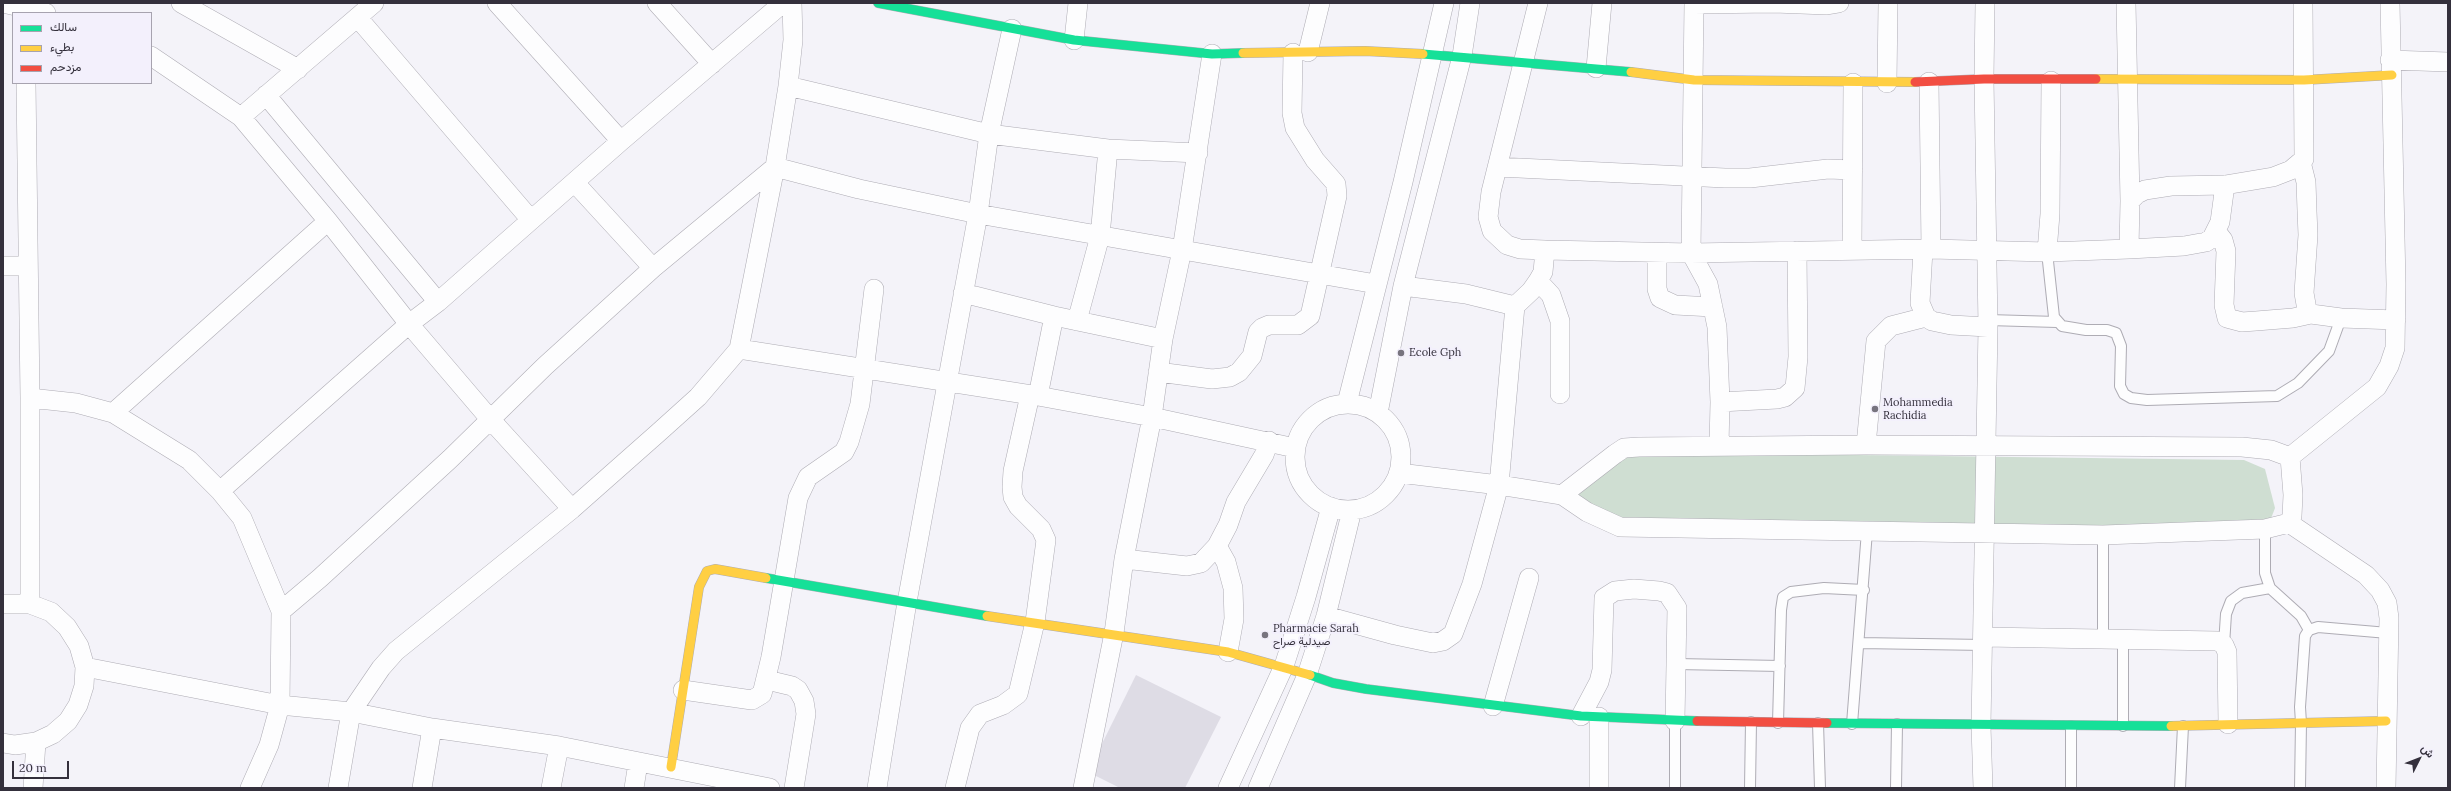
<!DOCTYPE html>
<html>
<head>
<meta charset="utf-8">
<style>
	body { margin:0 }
	#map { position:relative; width:2451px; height:791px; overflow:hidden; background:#f4f3f9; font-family:Lora,Vazirmatn,serif }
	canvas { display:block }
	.frame { position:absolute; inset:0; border:4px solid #34303c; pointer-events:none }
	.legend { position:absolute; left:12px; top:12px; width:140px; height:72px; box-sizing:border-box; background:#f3f0fc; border:1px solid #a7a3af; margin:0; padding:5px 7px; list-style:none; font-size:12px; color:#34303c }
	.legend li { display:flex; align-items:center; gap:8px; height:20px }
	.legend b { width:20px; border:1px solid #a7a3af }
	.north { position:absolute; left:2399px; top:739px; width:40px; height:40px; -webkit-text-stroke:3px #f3f0fc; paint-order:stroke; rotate:48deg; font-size:11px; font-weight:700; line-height:16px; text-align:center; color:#34303c }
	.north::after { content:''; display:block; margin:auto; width:14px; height:18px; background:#34303c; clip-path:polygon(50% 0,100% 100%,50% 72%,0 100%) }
	.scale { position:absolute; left:12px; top:761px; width:57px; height:18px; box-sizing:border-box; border:2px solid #34303c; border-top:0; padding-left:5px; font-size:12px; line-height:14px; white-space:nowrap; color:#34303c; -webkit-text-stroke:3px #f3f0fc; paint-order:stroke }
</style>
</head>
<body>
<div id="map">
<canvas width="2451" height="791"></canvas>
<div class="frame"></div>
<ul class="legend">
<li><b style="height:5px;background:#16e098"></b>سالك</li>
<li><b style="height:5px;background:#ffcf43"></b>بطيء</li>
<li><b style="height:5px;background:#f24e42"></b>مزدحم</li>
</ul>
<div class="north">ش</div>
<div class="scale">20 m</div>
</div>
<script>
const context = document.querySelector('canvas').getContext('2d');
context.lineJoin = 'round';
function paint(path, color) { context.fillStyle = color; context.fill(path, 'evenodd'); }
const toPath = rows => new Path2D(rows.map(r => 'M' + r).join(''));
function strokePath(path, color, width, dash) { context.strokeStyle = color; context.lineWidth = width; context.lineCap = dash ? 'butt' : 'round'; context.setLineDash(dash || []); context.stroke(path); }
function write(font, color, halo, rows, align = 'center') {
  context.font = font + ' Lora,Vazirmatn,serif'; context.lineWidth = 4; context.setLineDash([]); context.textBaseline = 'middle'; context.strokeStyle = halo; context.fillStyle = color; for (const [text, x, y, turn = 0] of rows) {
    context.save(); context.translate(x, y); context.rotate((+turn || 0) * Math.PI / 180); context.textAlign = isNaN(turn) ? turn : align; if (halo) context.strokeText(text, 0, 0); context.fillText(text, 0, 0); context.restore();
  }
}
const green = toPath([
	[1627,452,2244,460,2265,469,2275,508,2267,529,1610,531,1566,501]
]);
const building = toPath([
	[1136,675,1221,717,1185,788,1120,788,1088,772]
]);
const lane = toPath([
	[2047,252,2054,317,2062,326,2086,330,2107,330,2116,333,2121,346,2120,386,2124,394,2131,398,2147,400,2277,396,2298,383,2329,351,2341,318],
	[1988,320,2057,322],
	[2265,529,2265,573,2270,588,2301,616,2309,630],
	[2103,638,2103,535],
	[1860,643,1984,645],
	[2224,645,2226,614,2231,601,2242,593,2270,588],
	[1677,664,1780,666],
	[1675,721,1675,788],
	[1778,723,1781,610,1783,597,1791,592,1824,588,1864,590],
	[1818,723,1820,788],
	[1852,724,1867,531],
	[2071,726,2071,788],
	[2123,726,2123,638],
	[1750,788,1751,722],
	[1896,788,1897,724],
	[2180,788,2183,726],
	[2300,788,2301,723,2300,707,2305,636,2309,630,2318,627,2388,633]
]);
const street = toPath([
	[3,3,46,13],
	[181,3,298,69],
	[497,3,621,141],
	[657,3,712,64],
	[1538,3,1491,192,1488,217,1492,231,1507,245,1520,249,1545,250],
	[1694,3,1691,253,1708,284,1717,327,1720,402,1719,446],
	[1774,3,1827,5,1839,3],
	[2126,3,2130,201],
	[1694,4,1774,3],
	[358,18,531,220],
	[1074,40,1078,3],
	[1308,52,1320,3],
	[151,56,241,117,328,221,409,324,490,419,572,509],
	[2390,60,2448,62],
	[1596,68,1602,3],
	[1929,82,1931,249],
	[26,83,30,398,30,604],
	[1887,83,1888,3],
	[788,86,989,134,1108,149,1198,153],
	[266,95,438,302],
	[241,117,374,3],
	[2301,162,2306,182,2307,211,2308,235,2304,293,2307,310,2311,314,2341,318,2396,320],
	[1498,167,1725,178,1750,178,1828,169,1853,170],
	[575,183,653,268],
	[2216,231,2223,240,2226,251,2224,305,2227,318,2242,322,2256,321,2293,318,2311,314],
	[2129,249,2184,246,2206,242,2212,238,2220,222,2225,185],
	[1852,250,1853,83],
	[1923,250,1920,303,1926,317,1932,321,1951,325,1988,327],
	[2047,252,2050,214,2051,81],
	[1657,253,1657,289,1660,298,1675,305,1713,307],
	[3,266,28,266],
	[1538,281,1551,295,1560,321,1560,394],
	[963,293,1054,316,1163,339],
	[1515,306,1531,291,1538,281,1543,272,1545,250,1691,253,1931,249,2047,252,2129,249,2130,201,2137,194,2145,190,2171,186,2225,185,2273,177,2291,170,2304,159,2303,3],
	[1077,321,1100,236,1108,149],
	[739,349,1038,396,1152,417,1295,448],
	[1158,372,1212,379,1230,377,1239,372,1252,356,1258,332,1262,328,1269,325,1298,325,1310,316,1337,196,1336,184,1315,160,1295,128,1292,113,1293,53],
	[1038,396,1054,316],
	[30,398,76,403,113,413,189,460,220,491,242,518,281,611,280,705,269,745,250,788],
	[1720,402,1777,399,1785,397,1795,388,1798,357,1797,251],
	[1347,403,1403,182,1444,3],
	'1295 457a53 53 0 1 1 106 0a53 53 0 1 1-106 0Z',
	[113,413,328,221],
	[1378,413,1403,286,1462,56,1470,3],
	[1866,445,1876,341,1891,326,1926,317],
	[2290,457,2377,387,2389,366,2395,348,2396,284,2390,3],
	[1399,473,1499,485,1562,495,1587,512,1620,527,2103,535,2265,529,2289,523,2366,575,2380,590,2387,603,2389,618,2386,788],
	[220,491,409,324,438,302,621,141,783,3],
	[1562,495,1615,454,1624,448,1639,447,1866,445,2242,447,2271,450,2290,457],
	[2289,523,2292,516,2293,495,2290,457],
	[1217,546,1226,562,1233,588,1234,619,1228,652],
	[1124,559,1187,566,1201,563,1217,546,1228,525,1236,502,1264,455,1269,441],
	[3,604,30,604,51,612,67,627,79,646,85,667,84,686,78,705,68,721,53,734,36,742,15,745,3,743],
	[281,611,320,578,450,459,545,366,653,268,775,167,859,189,978,214,1376,284],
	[1326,616,1395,635,1433,643,1443,641,1453,634,1472,584,1499,485,1515,306,1466,294,1403,286],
	[1984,637,2218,641,2224,645,2227,652,2228,724],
	[85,667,280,705,351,712,432,728,559,746,770,788],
	[767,680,792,686,798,690,804,701,806,714,794,788],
	[683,690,752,700,762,694,771,657,798,498,808,477,844,452,849,442,860,404,874,289],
	[1493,706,1529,578],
	[1581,716,1599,682,1602,670,1604,598,1615,591,1634,589,1659,591,1667,593,1677,608,1675,721],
	[33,788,36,742],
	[338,788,351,712,381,668,396,651,572,509,658,433,698,397,739,349,775,167,788,86,793,40,792,3],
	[422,788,432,728],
	[551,788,559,746],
	[634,788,638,763],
	[877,788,907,602,978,214,989,134,1012,29],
	[955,788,970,728,980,714,1003,705,1018,694,1035,622,1046,540,1041,529,1018,506,1013,497,1012,487,1013,471,1030,395],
	[1083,788,1114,633,1124,559,1152,417,1163,339,1182,250,1212,54],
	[1228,788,1284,666,1306,597,1331,507],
	[1258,788,1307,675,1326,616,1352,510],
	[1599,788,1599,717],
	[1983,788,1981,726,1988,327,1984,79,1985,3]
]);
const fast = toPath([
	[878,3,1074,40,1212,54,1243,53],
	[1423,54,1631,72],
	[766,578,987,616],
	[1310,675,1333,683,1366,689,1581,716,1697,721],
	[1827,723,2171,726]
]);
const slow = toPath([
	[1243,53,1365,51,1423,54],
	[1631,72,1694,80,1915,82],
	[2096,79,2304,80,2392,75],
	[987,616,1228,652,1310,675],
	[2171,726,2386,721],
	[671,767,699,587,707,571,715,569,766,578]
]);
const jam = toPath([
	[1915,82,1984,79,2096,79],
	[1697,721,1827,723]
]);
const markers = [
	[1401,353,4,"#77747e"],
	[1875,409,4,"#77747e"],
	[1265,635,4,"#77747e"]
];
const poiNames = [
	["Ecole Gph",1409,353],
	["Mohammedia",1883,403],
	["Rachidia",1883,416],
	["Pharmacie Sarah",1273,629],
	["صيدلية صراح",1273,642]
];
paint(green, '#cfded2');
paint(building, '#dedce5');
strokePath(lane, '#aeacb4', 12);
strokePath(street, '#aeacb4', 20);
strokePath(fast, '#aeacb4', 10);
strokePath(slow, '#aeacb4', 10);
strokePath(jam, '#aeacb4', 10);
strokePath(lane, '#fdfdfe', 10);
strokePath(street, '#fdfdfe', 19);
strokePath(fast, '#16e098', 9);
strokePath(slow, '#ffcf43', 9);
strokePath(jam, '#f24e42', 9);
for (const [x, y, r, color] of markers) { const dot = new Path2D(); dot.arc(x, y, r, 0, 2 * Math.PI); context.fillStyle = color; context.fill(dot); strokePath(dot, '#f3f0fc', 1.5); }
write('11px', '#34303c', '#f3f0fc', poiNames, 'left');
</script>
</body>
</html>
